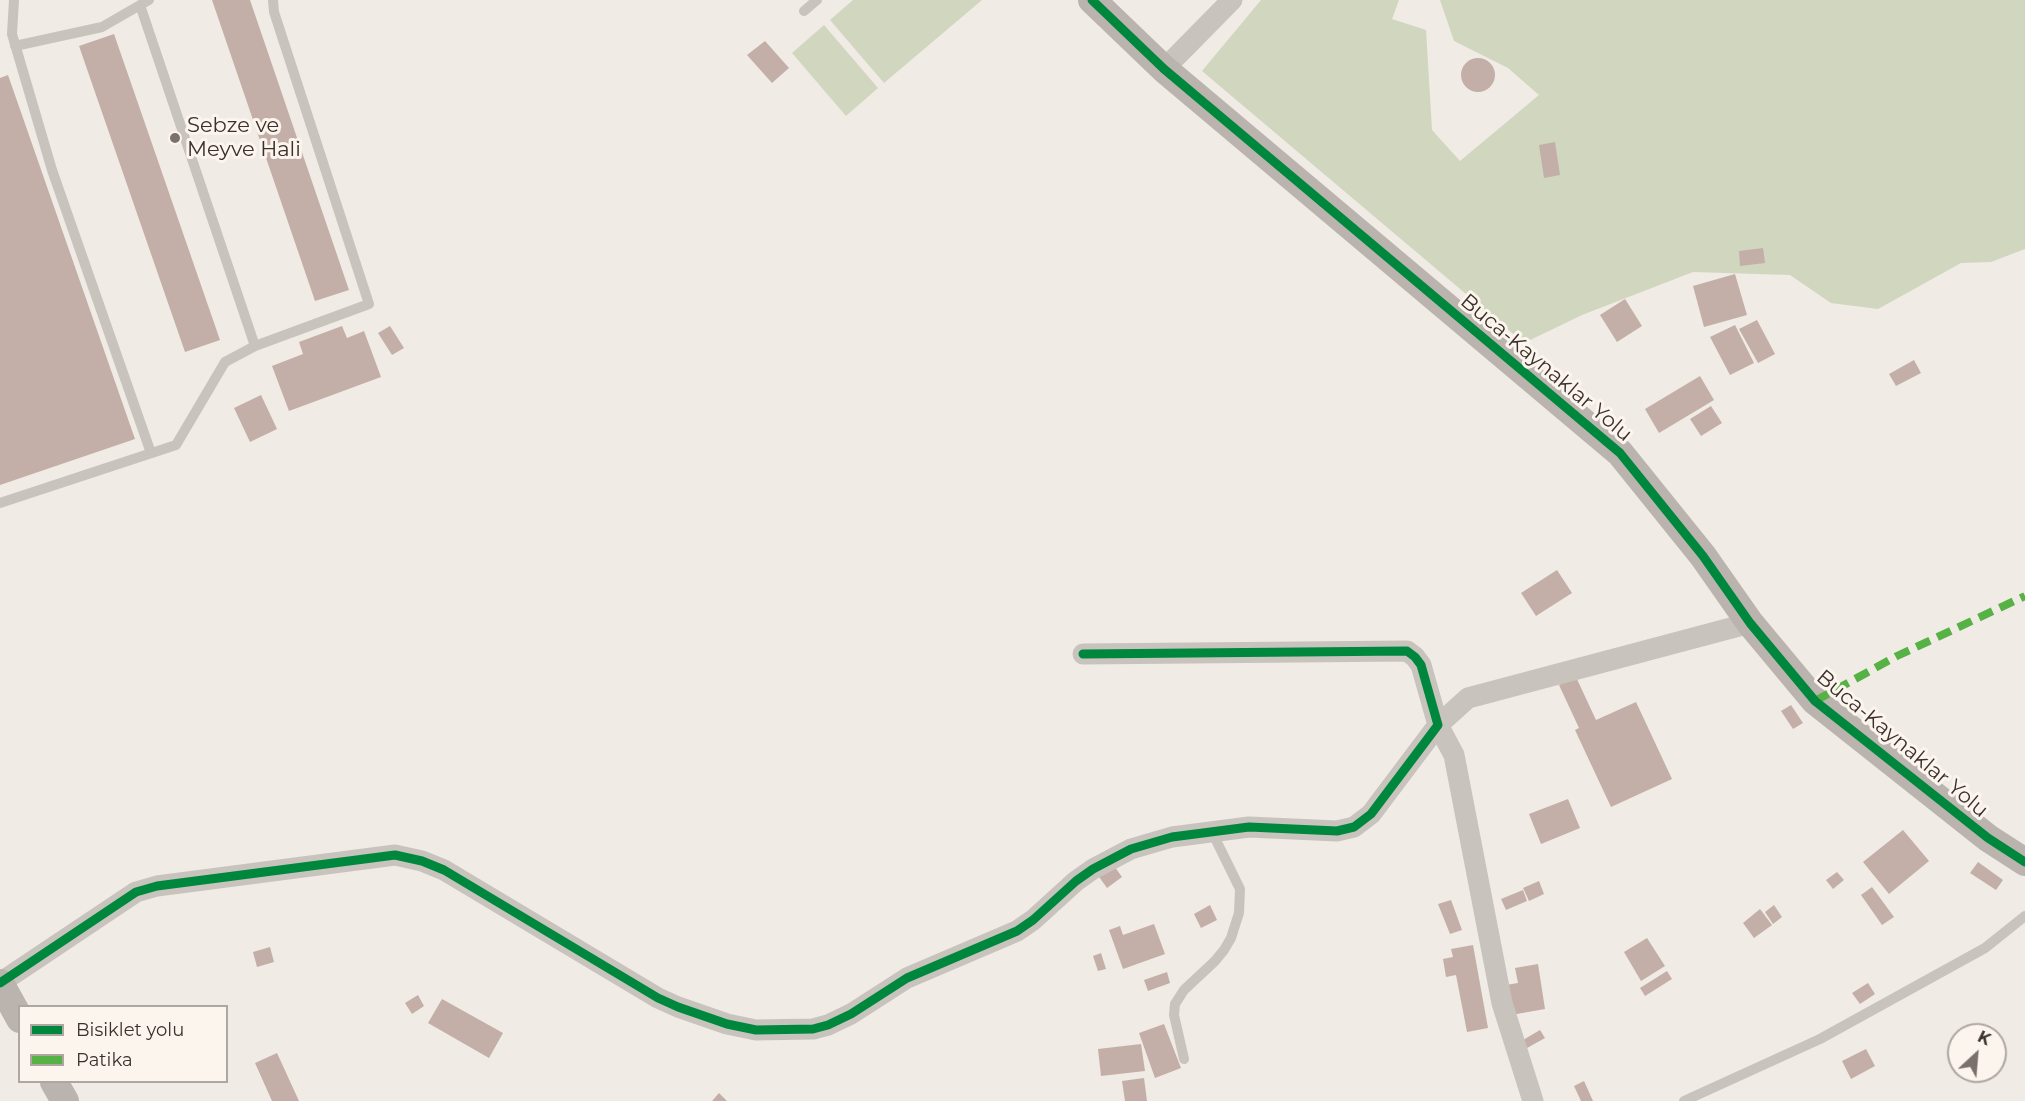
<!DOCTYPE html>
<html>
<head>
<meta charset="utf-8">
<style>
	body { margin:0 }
	#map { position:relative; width:2025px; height:1101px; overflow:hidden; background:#f0ebe5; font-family:Montserrat,sans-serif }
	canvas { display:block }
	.legend { position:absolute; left:18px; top:1005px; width:210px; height:78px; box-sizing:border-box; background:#fbf5ee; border:2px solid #aea6a0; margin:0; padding:8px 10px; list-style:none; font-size:18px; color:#3b302b }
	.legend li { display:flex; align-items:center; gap:12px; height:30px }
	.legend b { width:30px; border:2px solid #aea6a0 }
	.north { position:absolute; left:1947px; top:1023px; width:60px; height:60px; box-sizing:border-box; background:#fbf5ee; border:2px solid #aea6a0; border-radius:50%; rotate:26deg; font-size:16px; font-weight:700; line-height:24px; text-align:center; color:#3b302b }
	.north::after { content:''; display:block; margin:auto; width:21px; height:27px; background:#7a716c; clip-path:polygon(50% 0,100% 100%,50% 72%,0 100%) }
</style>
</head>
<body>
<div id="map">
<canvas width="2025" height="1101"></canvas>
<ul class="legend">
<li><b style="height:8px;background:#00873e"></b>Bisiklet yolu</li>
<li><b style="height:8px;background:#57b246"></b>Patika</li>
</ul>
<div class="north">K</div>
</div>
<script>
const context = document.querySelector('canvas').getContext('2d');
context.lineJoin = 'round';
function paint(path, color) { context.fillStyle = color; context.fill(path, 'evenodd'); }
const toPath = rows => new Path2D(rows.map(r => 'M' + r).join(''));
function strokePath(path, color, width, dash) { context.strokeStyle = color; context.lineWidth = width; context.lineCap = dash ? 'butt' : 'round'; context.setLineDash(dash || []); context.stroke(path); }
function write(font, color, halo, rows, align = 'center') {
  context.font = font + ' Montserrat,sans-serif'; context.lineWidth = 6; context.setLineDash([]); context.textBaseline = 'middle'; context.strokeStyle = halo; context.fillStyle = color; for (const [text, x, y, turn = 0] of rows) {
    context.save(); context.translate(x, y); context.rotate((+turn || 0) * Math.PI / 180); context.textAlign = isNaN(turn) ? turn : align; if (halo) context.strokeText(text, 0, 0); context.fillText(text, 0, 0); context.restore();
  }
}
const green = toPath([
	[853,0,982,0,884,83,830,20],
	[1261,0,1399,0,1392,19,1426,30,1432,130,1460,161,1539,95,1508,68,1454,41,1440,0,2025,0,2025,249,1991,262,1961,263,1878,309,1831,303,1790,275,1693,272,1582,315,1524,343,1202,71],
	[824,25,878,88,846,116,792,53]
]);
const building = toPath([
	[212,0,250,0,349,290,315,301],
	[114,34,220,340,185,352,79,46],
	[765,41,789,68,772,83,747,55],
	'1461 75a17 17 0 1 1 34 0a17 17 0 1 1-34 0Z',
	[8,75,135,439,0,485,0,78],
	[1555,142,1560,175,1544,178,1539,145],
	[1763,248,1765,263,1740,266,1739,251],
	[1735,274,1747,315,1704,327,1693,286],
	[1625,299,1642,326,1617,342,1600,315],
	[1757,320,1775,354,1758,363,1739,329],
	[1735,325,1754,363,1730,375,1710,337],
	[342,326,347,338,364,331,381,377,289,411,272,366,303,354,299,342],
	[390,326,404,348,392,355,378,333],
	[1914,360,1921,373,1896,386,1889,374],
	[1700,376,1714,400,1659,433,1645,409],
	[261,395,277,429,250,442,234,408],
	[1711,406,1722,423,1701,436,1690,419],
	[1557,570,1572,593,1536,616,1521,593],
	[1576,677,1596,720,1636,702,1672,779,1611,807,1575,730,1579,728,1559,685],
	[1791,705,1803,723,1793,729,1781,711],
	[1568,799,1580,828,1541,844,1529,814],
	[1903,830,1929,861,1889,894,1863,862],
	[1978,862,2003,880,1996,890,1970,873],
	[1112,863,1122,877,1107,888,1097,874],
	[1837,872,1844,880,1833,889,1826,880],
	[1539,881,1544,894,1529,901,1523,888],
	[1872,887,1894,917,1882,925,1861,895],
	[1523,890,1527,901,1506,910,1501,899],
	[1451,900,1462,930,1450,934,1438,904],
	[1210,905,1217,920,1201,928,1194,914],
	[1774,905,1782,917,1773,924,1765,912],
	[1760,909,1772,925,1754,938,1743,923],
	[1154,924,1165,954,1123,969,1109,930,1120,926,1123,935],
	[1647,938,1665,966,1641,981,1624,952],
	[1473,945,1488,1028,1467,1032,1456,975,1446,977,1443,959,1453,957,1451,949],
	[270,947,274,962,257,967,253,952],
	[1101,953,1106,969,1098,971,1093,956],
	[1538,964,1545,1009,1511,1015,1506,985,1518,983,1515,968],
	[1667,971,1672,979,1645,996,1640,988],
	[1167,972,1170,983,1148,991,1144,980],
	[1868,983,1875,994,1860,1004,1852,993],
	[418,995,424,1006,412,1014,405,1003],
	[442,999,503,1033,489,1058,428,1023],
	[1164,1024,1181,1068,1155,1078,1139,1033],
	[1540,1030,1545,1038,1527,1048,1523,1040],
	[1141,1044,1145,1071,1101,1076,1098,1049],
	[1866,1049,1875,1066,1851,1079,1842,1061],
	[277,1053,299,1101,272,1101,255,1063],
	[1144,1078,1147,1101,1125,1101,1122,1081],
	[1584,1081,1593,1101,1581,1101,1574,1086],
	[719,1093,727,1101,712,1101]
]);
const lane = toPath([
	[14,0,12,34,52,170,151,453],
	[140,5,255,346],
	[804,11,817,0],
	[15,46,102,27,149,0],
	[0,503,176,445,225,362,255,346,369,304,274,12,273,0],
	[1184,1059,1174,1015,1175,1004,1184,990,1215,961,1224,950,1231,938,1239,913,1240,889,1212,832],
	[1684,1101,1820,1039,1985,948,2025,916]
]);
const street = toPath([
	[1164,69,1232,0],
	[0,983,136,892,157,886,395,855,422,861,444,870,658,998,678,1007,727,1024,756,1030,813,1029,828,1025,851,1014,907,978,1017,931,1033,920,1076,881,1093,869,1131,849,1172,837,1249,827,1337,831,1354,827,1371,814,1438,725,1421,665,1415,657,1407,651,1083,654],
	[1533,1101,1502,1003,1454,755,1438,725,1468,698,1750,623]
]);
const secondary = toPath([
	[1092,0,1164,69,1620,453,1703,556,1750,623,1815,701,1988,838,2025,862],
	[0,983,20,1019],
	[54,1082,65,1101]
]);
const quiet = toPath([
	[1815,701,1897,656,2025,596]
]);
const cycleway = toPath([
	[1092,0,1164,69,1620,453,1703,556,1750,623,1815,701,1988,838,2025,862],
	[0,983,136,892,157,886,395,855,422,861,444,870,658,998,678,1007,727,1024,756,1030,813,1029,828,1025,851,1014,907,978,1017,931,1033,920,1076,881,1093,869,1131,849,1172,837,1249,827,1337,831,1354,827,1371,814,1438,725,1421,665,1415,657,1407,651,1083,654]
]);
const markers = [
	[175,138,6,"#7a716c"]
];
const poiNames = [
	["Sebze ve",187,126],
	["Meyve Hali",187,150]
];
const streetNames = [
	["Buca-Kaynaklar Yolu",1546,368,40],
	["Buca-Kaynaklar Yolu",1902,744,40]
];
paint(green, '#d1d6bf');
paint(building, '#c3afa7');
strokePath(lane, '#c9c3be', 10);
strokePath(street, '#c9c3be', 21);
strokePath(secondary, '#bab3ae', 28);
strokePath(quiet, '#57b246', 8, [15, 8]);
strokePath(cycleway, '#00873e', 9);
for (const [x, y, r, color] of markers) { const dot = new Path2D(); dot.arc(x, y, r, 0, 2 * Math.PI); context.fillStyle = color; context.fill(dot); strokePath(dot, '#fbf5ee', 2); }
write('21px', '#3b302b', '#fbf5ee', poiNames, 'left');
write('21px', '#3b302b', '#fbf5ee', streetNames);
</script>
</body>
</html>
